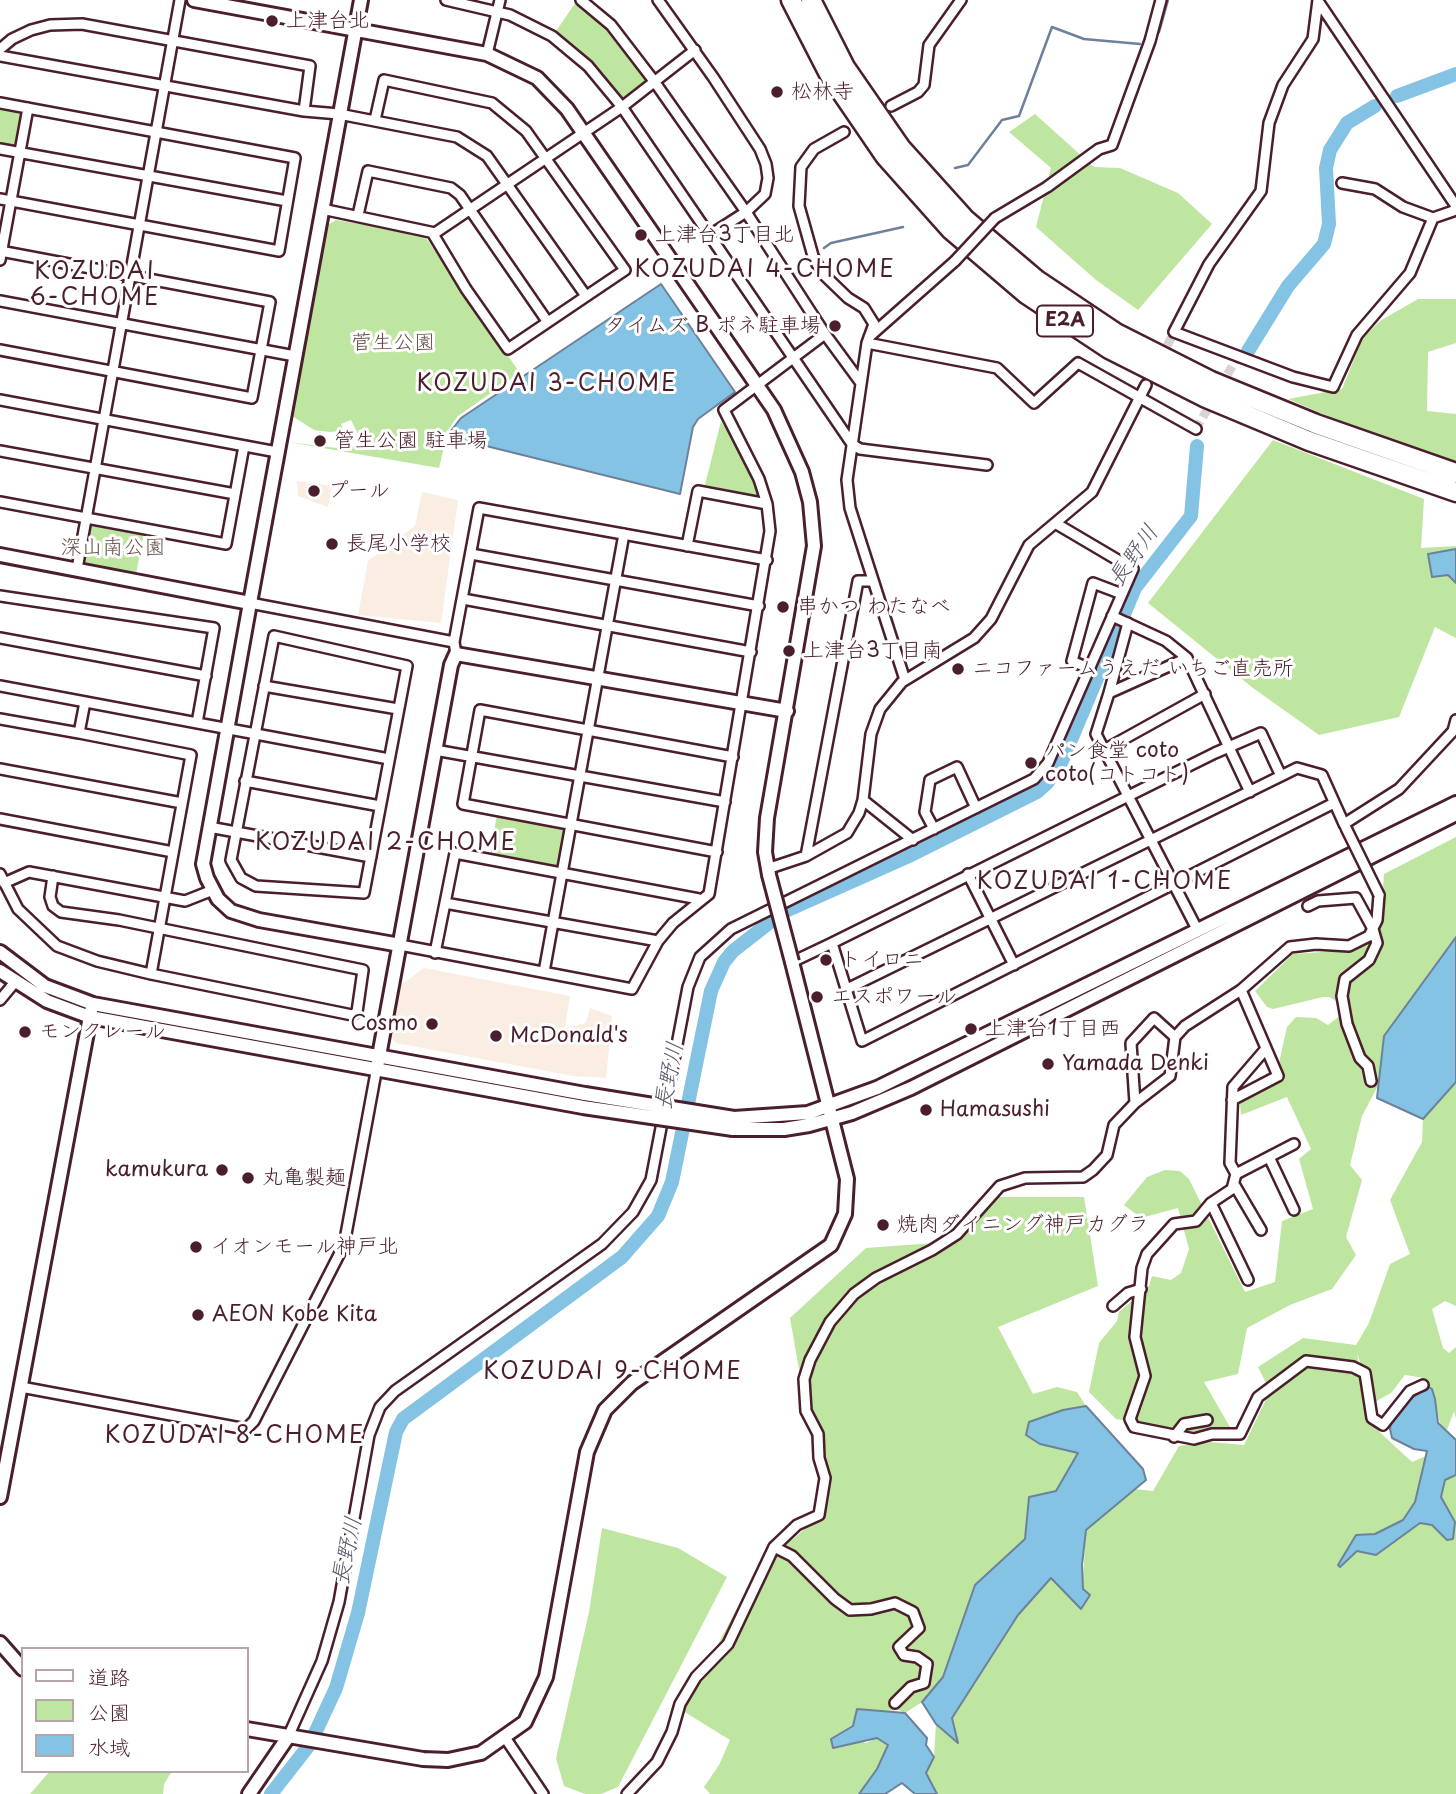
<!DOCTYPE html>
<html>
<head>
<meta charset="utf-8">
<style>
	body { margin:0 }
	#map { position:relative; width:1456px; height:1794px; overflow:hidden; background:#fff; font-family:"Playpen Sans","Klee One",sans-serif }
	canvas { display:block }
	.legend { position:absolute; left:21px; top:1647px; width:228px; height:126px; box-sizing:border-box; background:#fff; border:2px solid #b7a5aa; margin:0; padding:9px 12px; list-style:none; font-size:21px; color:#4a1f2b }
	.legend li { display:flex; align-items:center; gap:14px; height:35px }
	.legend b { width:35px; border:2px solid #b7a5aa }
</style>
</head>
<body>
<div id="map">
<canvas width="1456" height="1794"></canvas>
<ul class="legend">
<li><b style="height:9px;background:#fff"></b>道路</li>
<li><b style="height:19px;background:#bee6a1"></b>公園</li>
<li><b style="height:19px;background:#84c3e4"></b>水域</li>
</ul>
</div>
<script>
const context = document.querySelector('canvas').getContext('2d');
context.lineJoin = 'round';
function paint(path, color) { context.fillStyle = color; context.fill(path, 'evenodd'); }
const toPath = rows => new Path2D(rows.map(r => 'M' + r).join(''));
function strokePath(path, color, width, dash) { context.strokeStyle = color; context.lineWidth = width; context.lineCap = dash ? 'butt' : 'round'; context.setLineDash(dash || []); context.stroke(path); }
function write(font, color, halo, rows, align = 'center') {
  context.font = font + ' "Playpen Sans","Klee One",sans-serif'; context.lineWidth = 6; context.setLineDash([]); context.textBaseline = 'middle'; context.strokeStyle = halo; context.fillStyle = color; for (const [text, x, y, turn = 0] of rows) {
    context.save(); context.translate(x, y); context.rotate((+turn || 0) * Math.PI / 180); context.textAlign = isNaN(turn) ? turn : align; if (halo) context.strokeText(text, 0, 0); context.fillText(text, 0, 0); context.restore();
  }
}
const built = toPath([
	[297,481,332,486,328,507,298,496],
	[422,492,458,500,441,623,358,615,368,561,415,526],
	[424,968,570,996,565,1028,586,1023,590,1008,612,1016,606,1078,573,1076,396,1043,392,1037,401,985]
]);
const green = toPath([
	[576,2,607,28,648,82,622,100,554,34],
	[0,107,21,111,23,115,17,147,13,149,0,146],
	[1035,114,1094,167,1120,168,1178,193,1212,224,1138,310,1096,280,1036,227,1051,168,1009,132],
	[336,220,424,235,520,373,458,416,448,430,439,468,288,442,345,449,362,442,351,420,341,424,344,431,329,432,314,430,289,414,326,226],
	[1418,299,1456,299,1456,343,1428,352,1427,411,1456,414,1456,461,1346,424,1288,399,1342,389,1362,339,1380,321],
	[721,421,742,455,759,496,705,485],
	[1273,440,1424,499,1421,548,1456,546,1456,638,1435,627,1399,717,1319,735,1253,688,1148,603],
	[91,523,144,532,136,574,83,564],
	[497,814,569,828,560,870,490,856],
	[1456,837,1456,937,1384,1036,1381,1080,1362,1116,1350,1165,1362,1180,1346,1237,1356,1255,1332,1289,1290,1305,1247,1328,1238,1374,1204,1382,1230,1427,1190,1432,1116,1419,1089,1392,1099,1343,1117,1321,1119,1312,1149,1286,1152,1276,1171,1280,1181,1273,1189,1249,1178,1208,1141,1218,1124,1205,1147,1177,1165,1170,1180,1171,1189,1179,1245,1292,1275,1282,1282,1221,1313,1209,1299,1159,1311,1149,1287,1097,1241,1115,1239,1091,1278,1067,1287,1027,1296,1017,1316,1018,1328,1025,1350,1008,1329,997,1323,997,1273,1009,1267,1007,1255,991,1293,954,1353,950,1380,931,1384,874],
	[1456,1082,1456,1306,1445,1301,1432,1309,1443,1348,1449,1353,1456,1347,1456,1419,1454,1411,1447,1430,1440,1425,1435,1399,1425,1378,1405,1375,1391,1393,1373,1403,1357,1353,1365,1404,1372,1425,1412,1462,1456,1443,1456,1794,937,1794,926,1773,934,1757,936,1724,957,1742,952,1718,965,1694,1018,1615,1051,1577,1081,1609,1086,1530,1135,1489,1153,1491,1179,1446,1210,1442,1244,1445,1270,1391,1258,1367,1303,1338,1356,1345,1369,1323,1390,1264,1410,1254,1390,1200,1422,1142,1423,1119],
	[993,1197,1084,1197,1098,1286,998,1327,1033,1394,1057,1387,1077,1392,1086,1406,1063,1410,1040,1444,1079,1452,1056,1491,1029,1497,1025,1539,975,1585,943,1677,922,1702,905,1713,899,1710,876,1712,842,1734,866,1743,877,1738,888,1745,877,1769,859,1794,710,1794,704,1787,719,1765,730,1740,683,1711,757,1570,807,1527,821,1495,790,1318,866,1248,948,1242],
	[602,1528,678,1548,727,1577,618,1787,601,1794,585,1794,564,1786,556,1758,589,1612],
	[50,1771,172,1771,164,1784,163,1794,30,1794]
]);
const water = toPath([
	[661,284,735,392,698,419,693,427,680,494,462,440,450,432,461,418,661,284],
	[1456,549,1456,583,1448,575,1432,577,1428,554,1456,549],
	[1456,937,1456,1082,1423,1119,1377,1098,1384,1036,1456,937],
	[1427,1386,1432,1389,1435,1399,1438,1423,1456,1440,1456,1475,1445,1480,1441,1497,1455,1522,1453,1539,1447,1540,1432,1525,1420,1523,1376,1555,1357,1551,1340,1567,1338,1565,1356,1535,1375,1534,1403,1520,1415,1502,1427,1451,1414,1449,1392,1438,1390,1429,1391,1422,1406,1403,1427,1386],
	[1086,1406,1143,1469,1146,1480,1086,1530,1082,1565,1083,1589,1090,1595,1081,1609,1051,1578,1018,1615,952,1718,958,1743,936,1724,922,1702,943,1677,975,1585,1025,1539,1029,1497,1056,1491,1078,1453,1040,1444,1026,1435,1029,1422,1063,1410,1086,1406],
	[857,1709,905,1713,927,1738,926,1745,934,1757,926,1773,937,1794,915,1794,902,1783,885,1794,859,1794,877,1769,888,1745,877,1738,833,1748,831,1739,853,1726,857,1709]
]);
const stream = toPath([
	[1159,32,1168,0],
	[955,168,968,165,1002,120,1019,116,1052,27,1084,39,1140,44],
	[824,248,831,243,903,227]
]);
const river = toPath([
	[1397,96,1456,74],
	[1248,351,1288,286,1324,244,1329,224,1326,168,1330,150,1347,123,1375,106],
	[271,1794,310,1744,336,1688,358,1613,396,1432,403,1419,622,1257,658,1216,672,1182,711,991,724,962,733,951,783,912,911,855,1037,792,1047,783,1062,761,1135,588,1191,516,1197,446]
]);
const minorTunnel = toPath([
	[1161,358,1174,332],
	[1221,386,1239,354],
	[1196,429,1214,398]
]);
const minor = toPath([
	[446,0,510,15,552,36,588,66,622,107,852,444,860,449,987,465],
	[658,0,713,77,760,149,766,164,768,178,765,194,746,212,710,235],
	[1318,0,1313,39,1283,85,1269,123,1261,191,1209,264,1174,332,1293,377,1333,387,1357,335,1410,273,1433,218,1403,207,1375,189,1342,183],
	[1318,1,1456,206],
	[0,49,12,39,31,30,50,25,82,24,310,66,304,111],
	[487,54,500,0],
	[0,56,304,111,339,114,457,137,487,156,586,296],
	[0,103,295,158,279,251,0,199],
	[891,106,918,92,924,85,929,45,961,0],
	[375,120,384,80,492,103,526,131,625,270,508,349,466,289,433,234,435,233],
	[844,132,814,149,801,167,799,206,813,256,821,272,848,298,864,308,874,324,867,343,847,480,850,508,905,680],
	[0,149,287,201],
	[322,209,435,233,622,107,695,50],
	[358,215,368,171,451,188,460,195,547,321],
	[995,218,1047,187,1099,149,1112,145,1150,41,1161,0],
	[1433,218,1456,210],
	[0,251,270,302,252,398,0,350],
	[0,260,28,108],
	[0,301,295,356],
	[825,334,861,383],
	[869,337,955,261],
	[867,343,997,368,1034,403,1078,363,1196,429],
	[0,400,277,452],
	[0,451,235,494],
	[0,502,226,544,244,446],
	[687,546,698,491,767,504],
	[471,554,759,606],
	[77,569,180,0],
	[0,596,214,628,197,723],
	[463,599,751,652],
	[250,603,454,642],
	[1112,616,1166,641,1187,658,1250,792],
	[274,636,407,666,364,893,256,886,241,878,231,860,274,636],
	[0,638,206,676],
	[456,654,454,642,479,508,767,560],
	[1187,658,1109,693,1096,734,1198,931],
	[1090,669,1072,661,1093,583,1122,594],
	[0,686,389,759],
	[264,686,398,709],
	[1109,693,1128,623],
	[0,719,79,733,85,702],
	[79,733,191,755,151,974],
	[435,750,725,802],
	[1104,750,1205,694],
	[0,769,182,803],
	[245,781,380,806],
	[863,800,913,840],
	[1334,803,862,1041,832,943,1215,753,1261,733,1281,776,1297,768,1322,775,1344,824],
	[0,819,173,852],
	[209,827,371,857],
	[1346,827,1344,824,1399,789,1453,731,1456,720],
	[934,829,925,812,930,780,957,767,976,808],
	[717,852,463,804,480,710,733,757],
	[806,856,858,581,872,581],
	[767,869,806,856,847,833,859,813,863,800,871,734,880,709,902,682,974,638,991,619,1029,545,1092,492,1146,385],
	[0,874,18,909,57,946,97,961,151,974,352,1015,357,1012,363,970,119,920,61,912,53,906,50,897,53,876],
	[968,874,1014,965],
	[4,883,29,872,185,901,213,890],
	[445,903,658,941],
	[1308,906,1318,901,1356,898,1373,929,1377,943,1369,960,1345,979,1342,996,1347,1024,1360,1058,1368,1066,1371,1081],
	[400,945,632,989,658,941,673,923,709,894,770,531,767,504,759,479,724,410,825,334,746,212,654,81,611,25,581,0],
	[435,953,455,853,699,899],
	[792,962,832,943],
	[544,972,624,534],
	[847,989,1281,776],
	[0,1000,15,982],
	[1264,1051,1233,1087,1230,1163,1236,1174,1232,1189,1211,1203,1196,1221,1174,1224,1147,1254,1142,1268,1135,1337,1145,1376,1130,1419,1134,1427,1194,1439,1212,1434,1240,1434,1258,1397,1306,1361,1353,1367,1365,1373,1372,1418,1383,1425,1410,1391,1423,1385],
	[1232,1100,1278,1076,1241,990,1290,947,1316,944,1349,946,1369,936,1377,920,1379,895],
	[1135,1103,1131,1043,1154,1018,1175,1037],
	[1269,1157,1294,1210],
	[1236,1174,1294,1144],
	[1234,1184,1261,1230],
	[1211,1203,1248,1280],
	[1113,1306,1128,1293,1141,1289],
	[21,1387,246,1429,254,1421,344,1245,377,1067],
	[1174,1437,1184,1424,1207,1420],
	[774,1547,792,1556,835,1599,850,1610,871,1609,895,1603,913,1612,919,1628,899,1647,904,1655,917,1657,927,1664,924,1683,911,1687,895,1703],
	[504,1736,543,1794],
	[288,1737,322,1661,339,1602,369,1435,380,1407,395,1391,602,1244,633,1212,651,1180,688,987,700,957,731,929,1034,779,1048,763,1133,569,1055,523],
	[627,1794,657,1762,672,1732,680,1704,696,1677,728,1644,774,1547,797,1525,819,1515,825,1478,819,1458,818,1434,806,1411,804,1379,810,1360,830,1322,854,1294,876,1278,932,1250,957,1234,1000,1186,1025,1178,1083,1177,1093,1170,1107,1155,1114,1125,1135,1103,1170,1076,1175,1037,1185,1026,1241,990]
]);
const tertiary = toPath([
	[194,0,487,54,537,78,567,109,774,410,802,472,810,502,814,546,767,818,765,852,769,875],
	[0,555,250,603,361,0],
	[250,603,203,864,207,878,218,899,231,911,259,920,400,945],
	[0,952,45,986,93,1004,585,1094],
	[0,971,47,1001,90,1017,583,1107],
	[377,1067,451,665,456,654,787,711],
	[734,1118,808,1113,877,1088,1456,803],
	[733,1129,784,1129,809,1125,852,1113,911,1088,1456,814],
	[0,1497,91,1011],
	[0,1643,23,1669],
	[247,1729,423,1759,448,1760,481,1753,525,1722,546,1677,587,1452,605,1410,632,1383,831,1245,845,1214,847,1179,792,962],
	[249,1794,288,1737]
]);
const motorway = toPath([
	[791,0,829,74,885,156,951,230,1026,294,1109,349,1206,398,1309,441,1456,492],
	[811,0,845,67,901,148,965,219,1037,280,1116,333,1211,381,1316,424,1456,473]
]);
const minorBridge = toPath([
	[955,261,995,218],
	[1346,828,1379,895]
]);
const tertiaryBridge = toPath([
	[769,875,792,962],
	[585,1094,734,1118],
	[583,1107,733,1129]
]);
const markers = [
	[272,21,7,"#4a1f2b"],
	[777,92,7,"#4a1f2b"],
	[641,235,7,"#4a1f2b"],
	[835,326,7,"#4a1f2b"],
	[320,441,7,"#4a1f2b"],
	[314,491,7,"#4a1f2b"],
	[332,544,7,"#4a1f2b"],
	[783,607,7,"#4a1f2b"],
	[789,651,7,"#4a1f2b"],
	[958,669,7,"#4a1f2b"],
	[1031,763,7,"#4a1f2b"],
	[826,960,7,"#4a1f2b"],
	[817,997,7,"#4a1f2b"],
	[432,1024,7,"#4a1f2b"],
	[971,1029,7,"#4a1f2b"],
	[25,1032,7,"#4a1f2b"],
	[496,1036,7,"#4a1f2b"],
	[1048,1064,7,"#4a1f2b"],
	[926,1110,7,"#4a1f2b"],
	[222,1170,7,"#4a1f2b"],
	[248,1178,7,"#4a1f2b"],
	[883,1225,7,"#4a1f2b"],
	[196,1247,7,"#4a1f2b"],
	[198,1315,7,"#4a1f2b"]
];
const shields = [
	[1065,321,56]
];
const shieldNames = [
	["E2A",1065,321]
];
const poiNames = [
	["上津台北",286,21],
	["松林寺",791,92],
	["上津台3丁目北",655,235],
	["タイムズ B ポネ駐車場",821,326,"right"],
	["管生公園 駐車場",334,441],
	["プール",328,491],
	["長尾小学校",346,544],
	["串かつ わたなべ",797,607],
	["上津台3丁目南",803,651],
	["ニコファームうえだ いちご直売所",972,669],
	["パン食堂 coto",1045,751],
	["coto(コトコト)",1045,775],
	["トイロニ",840,960],
	["エスポワール",831,997],
	["Cosmo",418,1024,"right"],
	["上津台1丁目西",985,1029],
	["モンクレール",39,1032],
	["McDonald's",510,1036],
	["Yamada Denki",1062,1064],
	["Hamasushi",940,1110],
	["kamukura",208,1170,"right"],
	["丸亀製麺",262,1178],
	["焼肉ダイニング神戸カグラ",897,1225],
	["イオンモール神戸北",210,1247],
	["AEON Kobe Kita",212,1315]
];
const parkNames = [
	["菅生公園",393,343],
	["深山南公園",113,548]
];
const neighbourhoodNames = [
	["KOZUDAI 4-CHOME",765,271],
	["KOZUDAI",95,273],
	["6-CHOME",95,299],
	["KOZUDAI 3-CHOME",547,385],
	["KOZUDAI 2-CHOME",386,844],
	["KOZUDAI 1-CHOME",1105,883],
	["KOZUDAI 9-CHOME",613,1373],
	["KOZUDAI 8-CHOME",235,1437]
];
const waterNames = [
	["長野川",1134,556,-55],
	["長野川",670,1076,-79],
	["長野川",348,1551,-78]
];
paint(built, '#faede2');
paint(green, '#bee6a1');
paint(water, '#84c3e4');
strokePath(water, '#6d819a', 2);
strokePath(stream, '#6d819a', 2.5);
strokePath(river, '#84c3e4', 14);
strokePath(minorTunnel, '#dbd2d5', 9, [9, 4.5]);
strokePath(minor, '#4a1f2b', 14);
strokePath(tertiary, '#4a1f2b', 18);
strokePath(motorway, '#4a1f2b', 23);
strokePath(minor, '#fff', 9);
strokePath(tertiary, '#fff', 12);
strokePath(motorway, '#fff', 18);
strokePath(minorBridge, '#4a1f2b', 14, []);
strokePath(tertiaryBridge, '#4a1f2b', 18, []);
strokePath(minorBridge, '#fff', 9);
strokePath(tertiaryBridge, '#fff', 12);
for (const [x, y, r, color] of markers) { const dot = new Path2D(); dot.arc(x, y, r, 0, 2 * Math.PI); context.fillStyle = color; context.fill(dot); strokePath(dot, '#fff', 2.5); }
for (const [x, y, w] of shields) { const box = new Path2D(); box.roundRect(x - w / 2, y - 15.5, w, 31, 5); context.fillStyle = '#fff'; context.fill(box); strokePath(box, '#4a1f2b', 2); }
write('bold 19px', '#4a1f2b', null, shieldNames);
write('21px', '#4a1f2b', '#fff', poiNames, 'left');
write('21px', '#675148', '#fff', parkNames);
context.letterSpacing = '2px';
write('23px', '#4a1f2b', '#fff', neighbourhoodNames);
context.letterSpacing = '0px';
write('italic 23px', '#5e586c', '#fff', waterNames);
</script>
</body>
</html>
